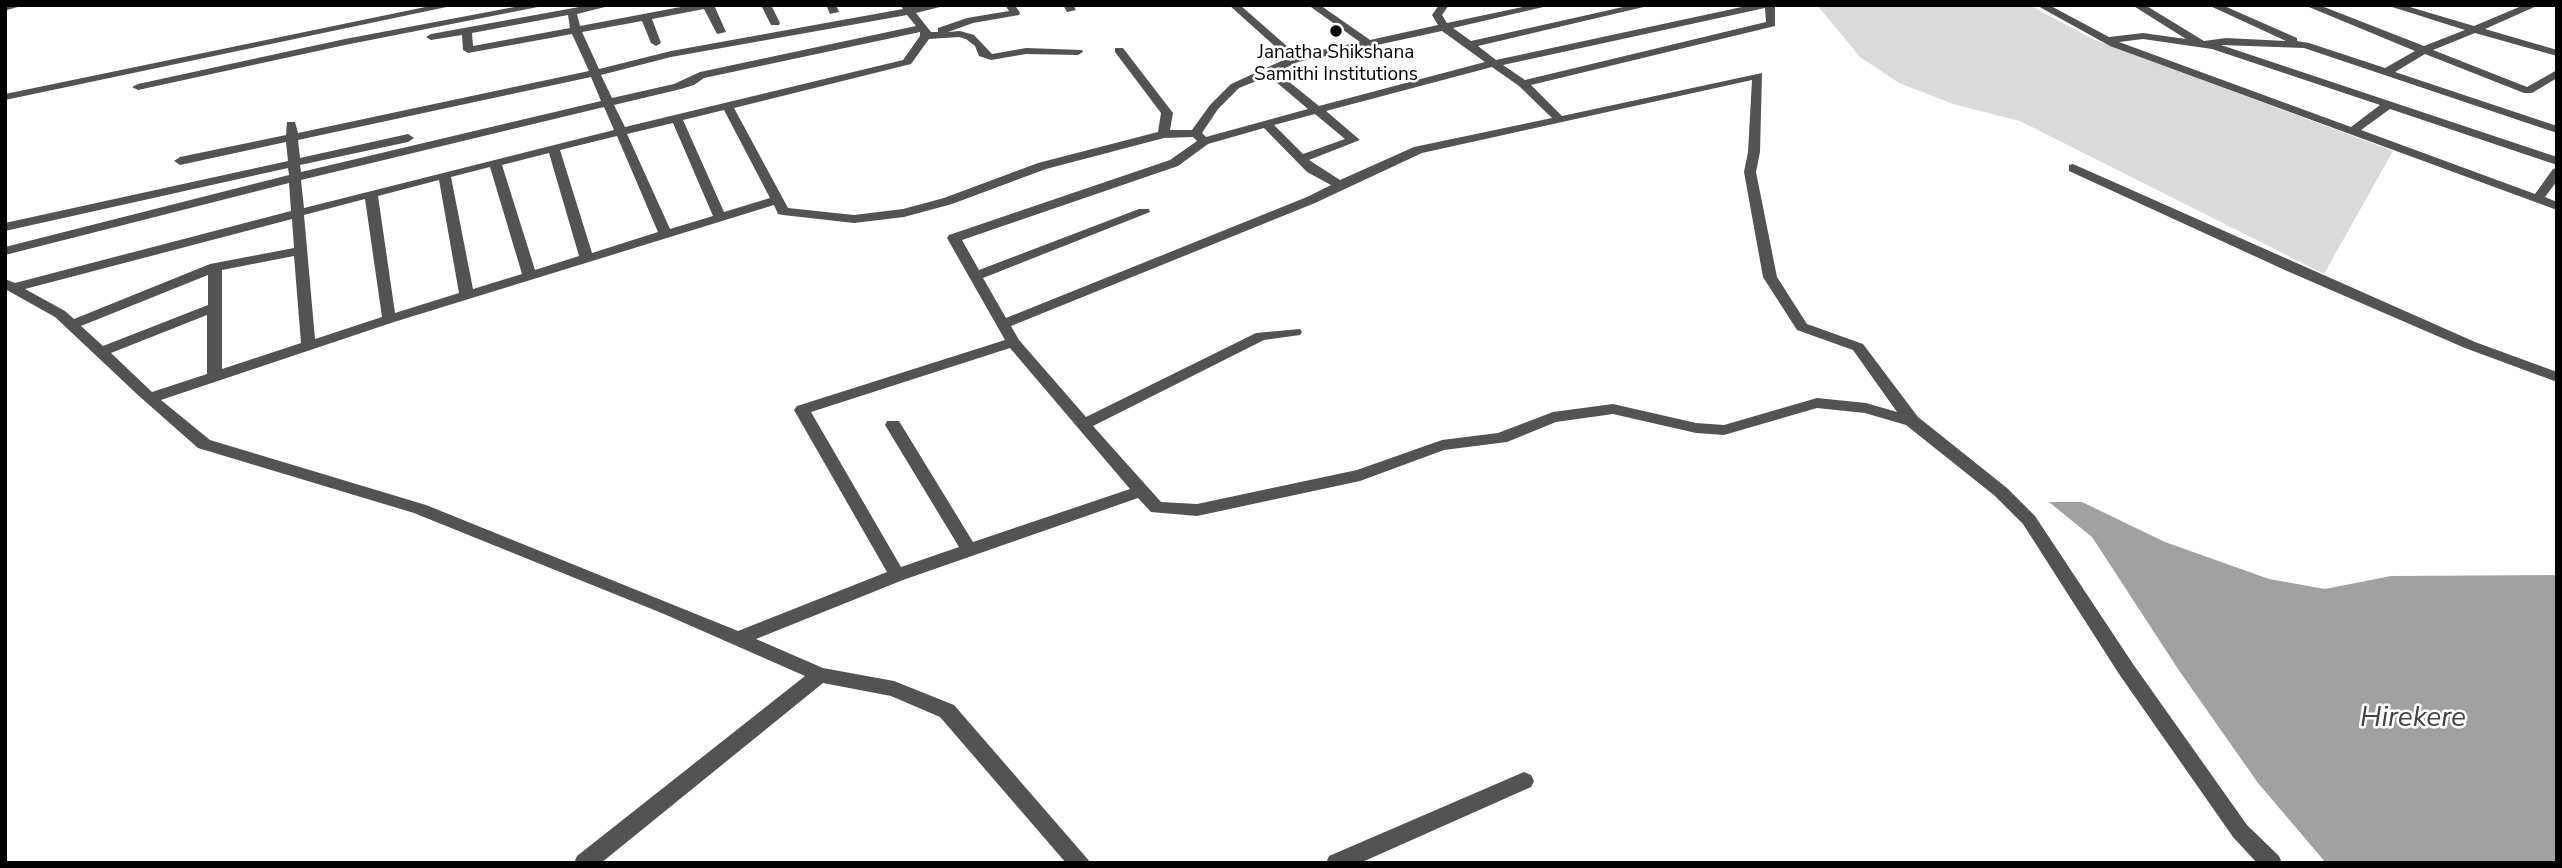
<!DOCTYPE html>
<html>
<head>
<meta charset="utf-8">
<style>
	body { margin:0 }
	#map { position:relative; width:2562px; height:868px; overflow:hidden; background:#fff; font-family:"Nunito Sans",sans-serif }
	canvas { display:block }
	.frame { position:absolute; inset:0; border:7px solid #000; pointer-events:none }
</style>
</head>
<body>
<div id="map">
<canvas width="2562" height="868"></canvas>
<div class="frame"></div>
</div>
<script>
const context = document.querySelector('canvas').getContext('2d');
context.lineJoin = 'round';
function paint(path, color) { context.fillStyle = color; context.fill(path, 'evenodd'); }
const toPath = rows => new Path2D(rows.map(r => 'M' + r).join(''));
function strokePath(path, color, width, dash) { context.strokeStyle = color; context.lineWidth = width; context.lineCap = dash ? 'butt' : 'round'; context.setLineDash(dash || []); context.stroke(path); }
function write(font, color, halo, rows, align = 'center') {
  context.font = font + ' "Nunito Sans",sans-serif'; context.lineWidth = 5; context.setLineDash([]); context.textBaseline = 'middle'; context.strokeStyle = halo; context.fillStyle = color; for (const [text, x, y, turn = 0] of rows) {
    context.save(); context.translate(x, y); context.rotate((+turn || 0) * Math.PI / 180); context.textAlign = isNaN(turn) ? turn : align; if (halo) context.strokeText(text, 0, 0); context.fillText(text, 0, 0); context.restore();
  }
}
const green = toPath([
	[1817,5,2029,5,2095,40,2393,151,2324,274,2020,121,1953,104,1899,83,1860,57]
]);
const water = toPath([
	[2049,502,2082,502,2165,542,2269,579,2325,589,2391,576,2557,575,2557,863,2326,863,2258,783,2180,672,2092,537]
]);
const minor = toPath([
	[5,5,25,5,7,10,5,5],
	[435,5,456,5,5,100,5,94,435,5],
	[525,5,548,5,345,45,138,90,132,87,138,84,345,39,525,5],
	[590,5,613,5,577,14,580,26,691,5,714,5,726,32,717,34,704,9,652,19,661,43,656,46,651,43,642,21,582,32,599,69,671,51,903,9,900,5,912,7,948,5,916,13,931,32,938,32,938,28,967,18,1009,11,1005,5,1015,5,1020,13,1019,15,973,23,948,32,960,31,974,35,992,54,1026,48,1082,50,1083,52,1078,55,1026,54,991,60,979,56,975,46,966,39,959,37,929,39,911,64,734,108,788,208,854,215,903,209,944,198,1038,163,1158,132,1161,113,1115,52,1115,48,1123,48,1173,113,1170,130,1192,130,1210,105,1231,84,1288,58,1229,5,1240,5,1297,55,1360,42,1308,5,1320,5,1370,40,1438,25,1432,15,1439,5,1449,5,1442,15,1447,23,1532,5,1552,5,1453,28,1471,41,1632,5,1652,5,1478,46,1496,60,1751,5,1775,5,1775,26,1531,85,1562,116,1762,73,1760,152,1756,172,1777,277,1807,324,1863,344,1918,417,2007,488,2035,516,2133,664,2247,825,2279,856,2282,863,2257,863,2233,837,2119,674,2023,524,1995,496,1906,425,1865,413,1817,408,1724,435,1696,433,1613,414,1556,422,1507,442,1444,450,1360,481,1197,516,1151,512,1138,498,903,580,756,639,823,668,894,681,954,705,1091,863,1066,863,940,717,891,696,823,683,601,863,574,863,577,856,805,676,664,614,414,513,198,448,139,396,55,317,5,289,5,279,15,283,291,211,289,183,5,255,5,247,289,175,288,168,5,231,5,223,288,161,286,142,180,165,174,161,180,157,286,135,287,122,295,122,298,133,589,71,572,34,468,53,463,50,462,35,431,40,426,37,431,34,590,5],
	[1765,8,1766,22,1525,80,1503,65,1765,8],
	[568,15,570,28,473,46,472,33,568,15],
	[907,15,916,26,700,72,674,84,612,98,601,75,671,57,907,15],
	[1442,31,1485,62,1319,106,1277,72,1298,62,1442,31],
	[920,32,920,36,903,60,625,127,614,105,681,89,694,85,704,78,920,32],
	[1492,67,1519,86,1552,118,1414,147,1340,180,1309,160,1360,140,1326,111,1492,67],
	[1269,76,1308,109,1206,137,1202,133,1218,109,1239,88,1269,76],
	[591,77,601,101,301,172,300,165,408,142,414,138,408,134,300,158,298,140,591,77],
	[1752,80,1748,152,1744,172,1763,277,1797,330,1853,350,1897,412,1866,403,1817,398,1724,425,1696,423,1613,404,1553,412,1498,433,1442,440,1357,470,1197,504,1161,502,1093,426,1264,340,1300,335,1302,332,1300,329,1256,333,1086,417,1019,340,1011,326,1315,203,1422,153,1752,80],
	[604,107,614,130,304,208,301,180,604,107],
	[724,110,770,198,724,212,683,120,724,110],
	[1315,114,1345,139,1303,154,1274,125,1315,114],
	[673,123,713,216,670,229,627,134,673,123],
	[1264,128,1307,172,1331,185,1307,197,1006,318,983,278,1150,212,1149,209,1139,209,979,270,962,240,1178,166,1208,144,1264,128],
	[617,136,658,232,592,253,560,150,617,136],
	[1193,137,1197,141,1170,160,949,235,947,238,1005,340,797,406,794,410,887,572,738,631,426,505,210,440,161,400,394,322,774,205,778,214,783,215,854,223,904,217,952,204,1046,169,1164,138,1193,137],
	[549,153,579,256,535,270,502,165,549,153],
	[490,167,522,274,473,289,451,177,490,167],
	[439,180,459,293,395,313,378,196,439,180],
	[365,199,382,317,315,339,304,215,365,199],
	[292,219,294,248,210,264,74,319,65,311,25,289,292,219],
	[294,256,301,343,222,369,222,270,294,256],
	[208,275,208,305,103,346,81,326,208,275],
	[207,315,207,374,152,392,111,353,207,315],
	[1010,348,1130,489,973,542,899,421,887,421,885,425,959,547,901,567,811,412,1010,348],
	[761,5,771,5,780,23,779,25,771,25,761,5],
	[826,5,836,5,839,12,830,14,826,5],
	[1063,5,1073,5,1076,10,1067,12,1063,5],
	[2036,5,2049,5,2109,37,2143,33,2186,39,2132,5,2145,5,2204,41,2226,38,2286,41,2208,5,2222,5,2297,38,2297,41,2309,43,2385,68,2415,51,2304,5,2319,5,2424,46,2465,30,2386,5,2403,5,2474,26,2524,5,2539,5,2485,29,2557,50,2557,56,2475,33,2433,50,2527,87,2557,70,2557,78,2532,93,2524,93,2425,54,2395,72,2557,126,2557,133,2304,48,2221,45,2557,157,2557,165,2390,109,2361,130,2535,194,2553,169,2557,168,2557,181,2545,197,2557,202,2557,210,2110,46,2036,5],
	[2143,39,2212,49,2380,105,2351,127,2119,42,2143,39],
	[2073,164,2475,342,2557,372,2557,382,2465,348,2287,271,2069,171,2069,165,2073,164],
	[1524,772,1531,775,1534,781,1531,787,1360,863,1326,863,1329,856,1524,772]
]);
const markers = [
	[1336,31,7,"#000"]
];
const farPoinames = [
	["Janatha Shikshana",1336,53],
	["Samithi Institutions",1336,75]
];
const nearWaternames = [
	["Hirekere",2413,719]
];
paint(green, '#dadada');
paint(water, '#a1a1a1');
paint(minor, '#535353');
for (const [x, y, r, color] of markers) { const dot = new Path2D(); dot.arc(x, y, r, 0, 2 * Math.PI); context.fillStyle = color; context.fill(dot); strokePath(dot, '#fff', 2.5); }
write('19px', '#000', '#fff', farPoinames);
write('italic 28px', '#424242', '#fff', nearWaternames);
</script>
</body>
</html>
